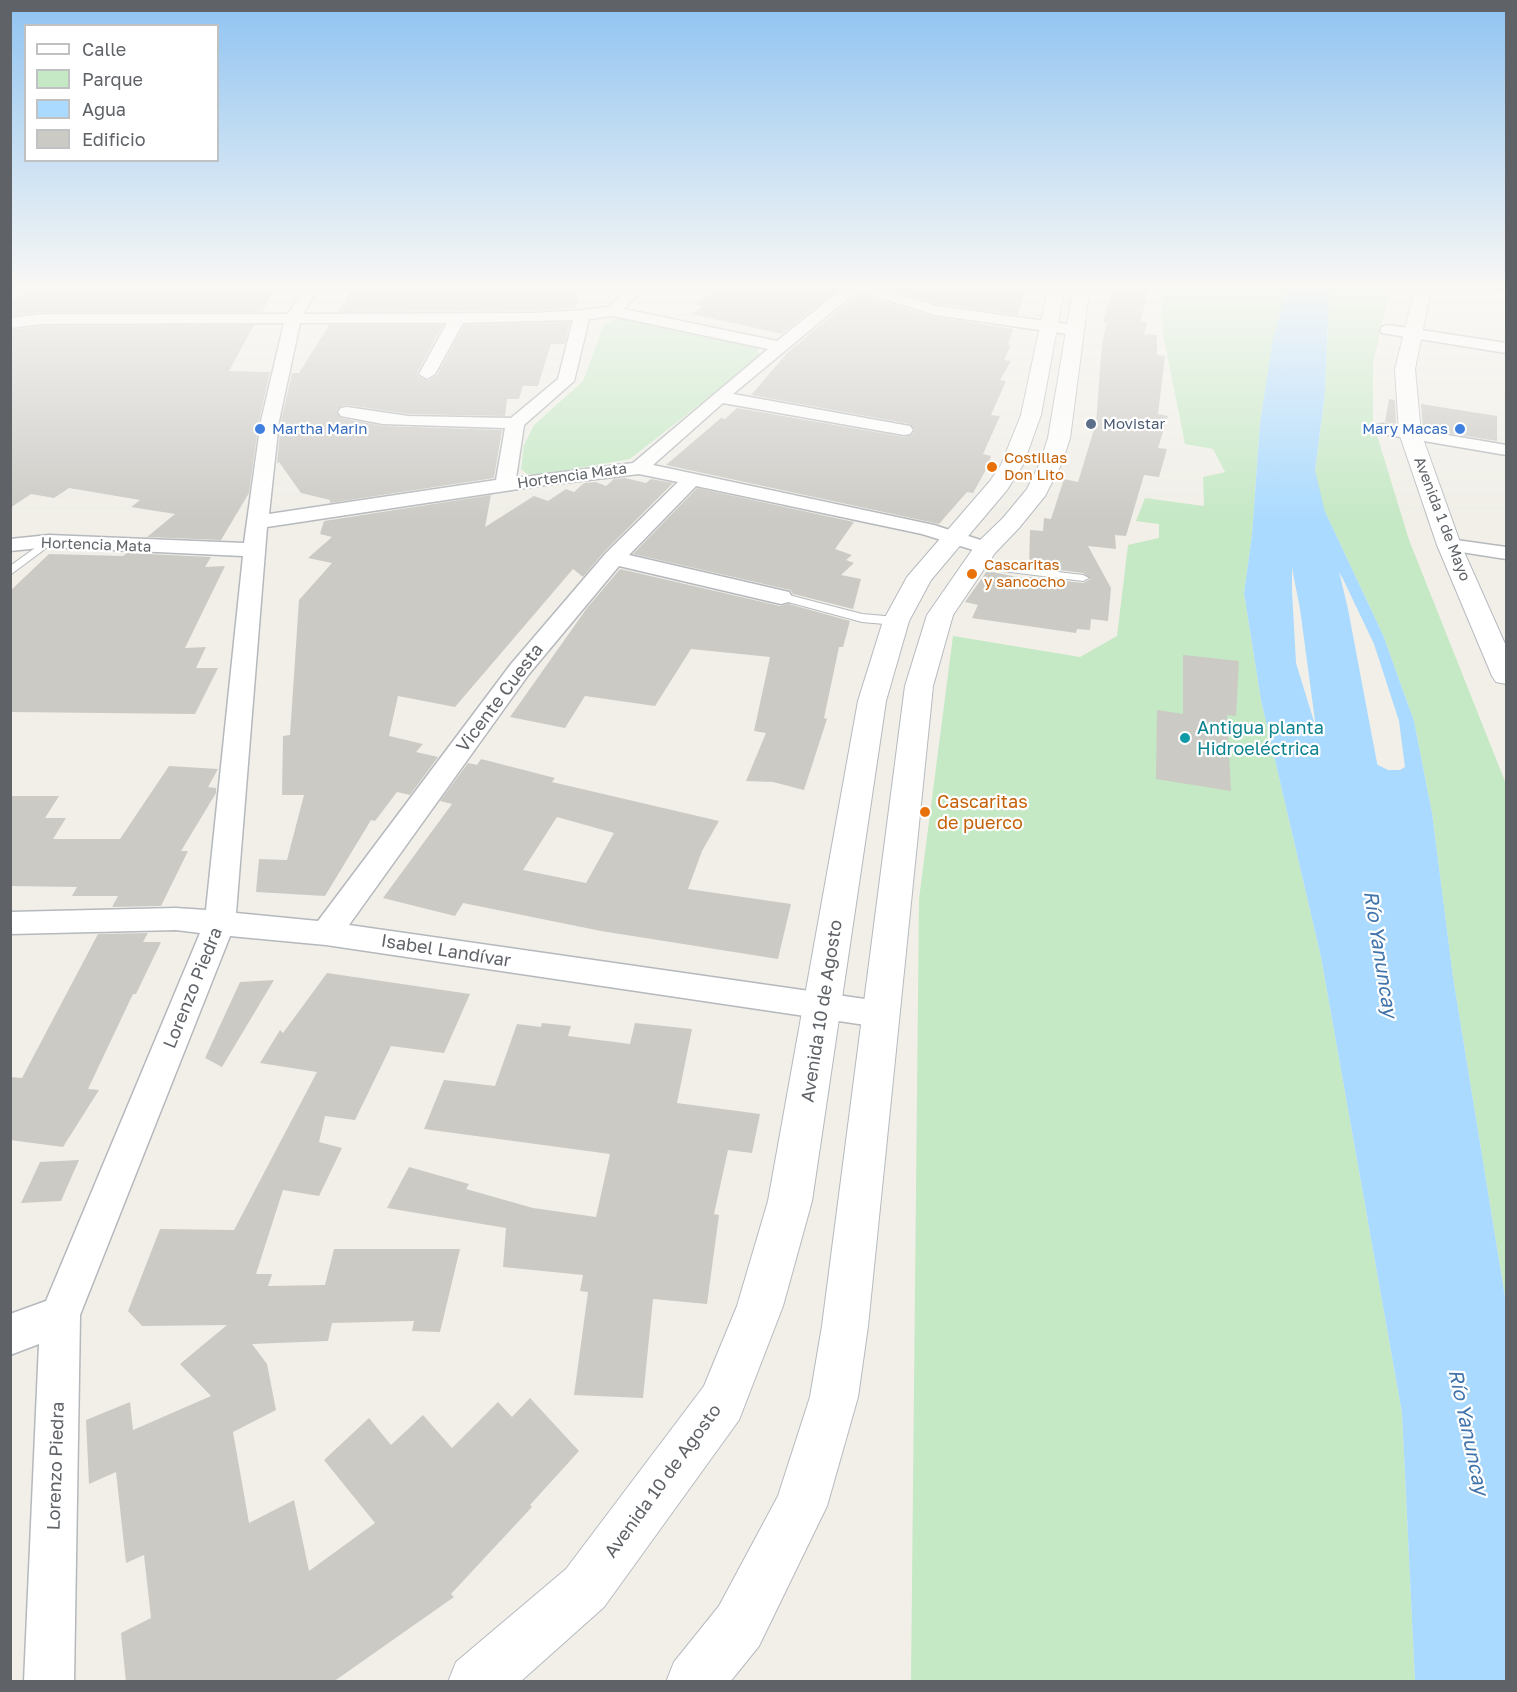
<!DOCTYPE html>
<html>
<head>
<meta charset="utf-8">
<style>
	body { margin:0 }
	#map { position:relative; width:1517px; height:1692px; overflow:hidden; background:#f1efe8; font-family:"Golos Text",sans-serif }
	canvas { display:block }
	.frame { position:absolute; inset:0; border:12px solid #5f6368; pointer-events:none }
	.legend { position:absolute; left:24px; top:24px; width:195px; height:138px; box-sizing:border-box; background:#fff; border:2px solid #bfc1c3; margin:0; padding:8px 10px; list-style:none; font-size:18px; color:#5f6368 }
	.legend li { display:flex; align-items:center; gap:12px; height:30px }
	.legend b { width:30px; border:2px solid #bfc1c3 }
</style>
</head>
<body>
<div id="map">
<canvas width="1517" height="1692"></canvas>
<div class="frame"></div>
<ul class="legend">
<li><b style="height:8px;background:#fff"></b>Calle</li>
<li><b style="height:16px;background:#c5e8c5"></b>Parque</li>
<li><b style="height:16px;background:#aadaff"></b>Agua</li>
<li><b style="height:16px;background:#cccac5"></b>Edificio</li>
</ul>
</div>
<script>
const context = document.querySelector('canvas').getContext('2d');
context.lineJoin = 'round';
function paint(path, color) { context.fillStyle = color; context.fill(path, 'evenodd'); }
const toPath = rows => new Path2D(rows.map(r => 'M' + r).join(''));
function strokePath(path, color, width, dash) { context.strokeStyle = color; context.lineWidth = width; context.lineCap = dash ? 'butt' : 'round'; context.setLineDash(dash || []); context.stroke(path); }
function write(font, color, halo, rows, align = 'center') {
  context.font = font + ' "Golos Text",sans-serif'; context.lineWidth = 4.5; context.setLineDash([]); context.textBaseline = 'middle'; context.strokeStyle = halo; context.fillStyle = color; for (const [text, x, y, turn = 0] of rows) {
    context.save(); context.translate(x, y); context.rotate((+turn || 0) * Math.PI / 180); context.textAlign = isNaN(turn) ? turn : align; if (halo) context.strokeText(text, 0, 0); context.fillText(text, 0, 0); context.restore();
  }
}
const green = toPath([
	[1161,284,1288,284,1274,336,1260,423,1252,535,1244,593,1261,700,1321,957,1402,1413,1415,1681,911,1682,919,899,953,636,1080,657,1117,636,1128,545,1159,538,1159,524,1136,521,1145,498,1204,506,1203,477,1225,472,1213,449,1185,444,1162,329],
	[1332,284,1391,284,1373,364,1373,422,1409,540,1506,784,1506,1303,1453,977,1432,813,1414,721,1383,635,1313,486,1325,393,1329,297],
	[621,317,757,348,760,357,630,459,546,474,527,474,521,469,524,445,534,425,583,381,604,324]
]);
const water = toPath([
	[1288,284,1332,284,1329,297,1325,393,1313,486,1383,635,1414,721,1432,813,1453,977,1506,1303,1506,1681,1415,1681,1402,1413,1321,957,1261,700,1244,593,1252,535,1260,423,1273,338],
	[1294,522,1301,524,1323,547,1342,577,1374,644,1399,721,1405,767,1400,770,1388,770,1329,740,1319,734,1316,728,1296,663,1292,591,1292,527]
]);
const river = toPath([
	[1296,284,1328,284,1315,470,1348,609,1390,832,1381,847,1360,853,1339,847,1330,832,1300,609,1273,470,1296,284]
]);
const building = toPath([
	[55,284,277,284,262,312,42,312,10,316,10,300],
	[355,284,476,284,490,288,496,284,569,284,578,298,575,308,534,311,338,312],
	[727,284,838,284,840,288,782,334,691,314,703,306,695,304],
	[873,284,1001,284,1026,287,1018,315,937,304],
	[1112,288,1147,292,1141,321,1147,322,1144,334,1157,335,1157,355,1165,356,1158,414,1168,416,1158,448,1167,449,1159,477,1144,475,1126,536,1115,535,1116,549,1088,546,1111,588,1108,621,1091,619,1090,630,1077,629,1076,633,972,618,978,605,965,602,987,571,1028,579,1029,577,1083,583,1091,579,1083,573,1029,566,1030,530,1043,531,1044,518,1051,519,1064,479,1078,482,1096,423,1102,343,1107,323,1103,323],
	[858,294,934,317,1013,329,1008,345,1011,345,1004,360,1011,361,1000,380,1006,381,991,415,1000,416,983,454,991,456,988,466,973,493,967,492,939,524,666,465,721,418,725,419,737,408,904,437,912,435,915,430,910,424,751,395,788,352],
	[570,322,565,344,551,344,538,386,523,386,519,399,507,399,505,416,408,414,347,405,341,406,336,411,341,418,383,426,502,430,494,478,330,503,330,500,301,493,279,462,277,464,281,421,292,373,299,373,329,325,443,325,417,373,418,376,428,381,437,375,464,325],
	[254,325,229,371,270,372,259,421,249,493,221,540,147,537,175,514,131,507,140,500,69,488,54,498,31,494,10,508,10,330,42,326],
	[1389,399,1395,400,1396,424,1385,422],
	[1421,404,1497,416,1497,441,1423,429],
	[625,478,646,483,651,479,673,483,604,552,583,577,573,569,455,707,398,696,389,736,423,744,416,752,438,757,410,795,397,792,375,821,371,820,325,896,256,892,259,859,287,860,304,795,282,795,283,736,290,735,299,600,332,563,308,558,332,537,320,534,324,521,491,495,485,527,534,496,548,501,566,489,574,492,584,483,596,482,606,486,614,479],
	[697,488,854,522,835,549,852,555,846,560,854,563,841,575,861,579,853,609,793,594,790,590,633,554],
	[127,553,211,557,205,567,225,566,185,648,206,647,196,668,218,668,195,714,10,712,10,591,49,554,123,556],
	[620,569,780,606,789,604,850,621,843,647,839,647,824,718,827,719,804,790,773,782,746,781,766,733,754,731,770,657,691,649,655,706,585,696,565,728,510,717,587,608],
	[1183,655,1239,661,1236,716,1227,715,1231,791,1156,779,1157,710,1183,714],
	[481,759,555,778,552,782,719,821,702,851,688,889,791,904,778,959,601,931,463,903,455,916,383,898,452,804,440,801,468,763,477,765],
	[557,817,614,833,586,883,523,870],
	[169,766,218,769,208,787,216,788,216,793,181,851,188,851,161,906,112,907,118,896,72,896,77,887,10,886,10,796,59,796,45,818,66,818,53,839,120,839],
	[148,933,143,942,161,942,136,994,133,994,88,1089,99,1090,63,1147,10,1140,10,1077,22,1078,98,934],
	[327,973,470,994,444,1053,391,1046,355,1120,325,1116,319,1142,342,1148,319,1196,283,1190,256,1274,272,1274,268,1286,325,1285,334,1249,460,1249,440,1332,412,1331,414,1321,332,1323,328,1341,252,1344,267,1364,276,1410,233,1432,249,1523,294,1500,309,1571,375,1523,324,1460,369,1418,391,1445,423,1415,452,1448,498,1402,512,1417,530,1398,579,1451,530,1505,532,1507,451,1594,454,1597,333,1682,126,1682,121,1633,151,1618,144,1555,126,1563,116,1472,89,1484,86,1420,130,1402,133,1430,211,1396,180,1364,227,1325,142,1326,128,1311,160,1229,234,1230,317,1072,260,1063,280,1030,283,1033],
	[274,980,222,1067,205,1058,240,982],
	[542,1023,571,1026,568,1036,630,1044,635,1023,692,1029,677,1103,760,1114,752,1153,728,1150,714,1214,719,1215,707,1304,653,1299,643,1398,574,1395,588,1292,580,1291,583,1275,503,1267,506,1228,387,1208,409,1167,469,1184,466,1189,533,1208,596,1217,610,1154,424,1129,444,1080,495,1086,517,1024,541,1027],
	[79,1160,61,1201,21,1203,40,1162]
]);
const service = toPath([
	[49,538,53,539,53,543,10,575,10,566,49,538],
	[974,562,1083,575,1089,578,1083,581,970,567,970,563,974,562],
	[781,593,862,614,896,617,902,621,896,625,862,622,777,599,775,597,781,593]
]);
const minor = toPath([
	[307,284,321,284,303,314,534,313,582,310,608,307,633,284,649,284,624,309,777,341,843,288,840,284,864,284,937,306,1074,325,1082,330,1074,335,935,315,857,291,733,394,904,425,910,426,913,430,910,434,904,435,723,403,653,465,934,525,993,544,997,548,993,552,986,554,922,534,696,486,629,555,789,592,792,597,789,602,781,604,619,566,529,674,349,925,879,1001,891,1005,895,1014,891,1023,879,1027,326,945,230,936,80,1315,74,1682,24,1682,39,1344,10,1355,10,1314,46,1301,200,933,176,930,10,934,10,912,176,908,206,910,243,556,49,547,10,551,10,539,49,535,244,543,261,421,284,323,42,324,10,328,10,318,42,314,288,314,307,284],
	[613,316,768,349,633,463,516,478,524,425,574,381,589,319,613,316],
	[573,320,558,379,511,418,408,416,347,407,341,408,338,412,341,416,383,424,505,428,496,480,269,514,279,421,300,323,447,323,419,374,427,379,435,374,463,323,573,320],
	[639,474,678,482,606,553,511,664,318,921,236,913,267,527,545,485,639,474],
	[1495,284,1506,284,1506,289,1497,287,1495,284],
	[1388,325,1506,343,1506,353,1382,333,1380,330,1382,327,1388,325],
	[1383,424,1506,445,1506,455,1377,433,1374,429,1377,425,1383,424],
	[1449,539,1506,547,1506,559,1442,549,1438,545,1442,541,1449,539]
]);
const secondary = toPath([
	[1049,284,1065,284,1041,415,1023,465,1007,490,931,580,909,621,886,701,812,1201,783,1306,739,1420,604,1607,520,1682,448,1682,456,1662,566,1569,704,1386,737,1306,768,1201,858,701,883,621,907,577,990,481,1001,465,1021,415,1049,284],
	[1074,284,1090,284,1070,438,1062,463,1045,496,1019,528,995,553,953,615,933,686,868,1326,858,1397,827,1506,759,1646,730,1682,666,1682,674,1662,719,1606,778,1496,810,1397,822,1326,905,686,927,615,977,543,1003,518,1027,489,1040,463,1048,438,1074,284],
	[1416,284,1432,284,1415,369,1421,433,1461,545,1506,646,1506,684,1496,682,1492,676,1437,545,1399,433,1395,369,1416,284]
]);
const markers = [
	[1091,424,6,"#5c6f8a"],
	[260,429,6,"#3f7fe0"],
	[1460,429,6,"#3f7fe0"],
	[992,467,6,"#e8710a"],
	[972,574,6,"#e8710a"],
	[1185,738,6,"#0f9aa8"],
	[925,812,6,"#e8710a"]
];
const farServicenames = [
	["Movistar",1103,424]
];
const farShopnames = [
	["Martha Marin",272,429],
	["Mary Macas",1448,429,"right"]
];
const farFoodnames = [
	["Costillas",1004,458],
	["Don Lito",1004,475],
	["Cascaritas",984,565],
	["y sancocho",984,582]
];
const farStreetnames = [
	["Hortencia Mata",572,476,-8],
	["Avenida 1 de Mayo",1442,519,69],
	["Hortencia Mata",96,545,2]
];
const streetNames = [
	["Vicente Cuesta",500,698,-53],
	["Isabel Landívar",446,951,9],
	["Lorenzo Piedra",193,988,-68],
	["Avenida 10 de Agosto",822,1011,-81],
	["Lorenzo Piedra",56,1466,-88],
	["Avenida 10 de Agosto",663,1481,-54]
];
const cultureNames = [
	["Antigua planta",1197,728],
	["Hidroeléctrica",1197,749]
];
const foodNames = [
	["Cascaritas",937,802],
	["de puerco",937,823]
];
const waterNames = [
	["Río Yanuncay",1380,954,81],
	["Río Yanuncay",1468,1432,78]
];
paint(green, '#c5e8c5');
paint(water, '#aadaff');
paint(river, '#aadaff');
paint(building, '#cccac5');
strokePath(service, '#b5b8bc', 2);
strokePath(minor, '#b5b8bc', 3);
strokePath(secondary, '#b6babf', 2);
paint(service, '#fff');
paint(minor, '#fff');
paint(secondary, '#fff');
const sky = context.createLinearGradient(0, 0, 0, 521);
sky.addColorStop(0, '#8fc3f1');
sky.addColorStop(0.55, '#f9f8f5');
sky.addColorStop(1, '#f9f8f500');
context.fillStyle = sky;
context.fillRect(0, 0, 1517, 521);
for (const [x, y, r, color] of markers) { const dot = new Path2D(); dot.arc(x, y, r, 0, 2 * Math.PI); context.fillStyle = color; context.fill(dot); strokePath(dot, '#fff', 2); }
write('15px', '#4e5e75', '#fff', farServicenames, 'left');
write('15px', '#366cbe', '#fff', farShopnames, 'left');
write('15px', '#c56008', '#fff', farFoodnames, 'left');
write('15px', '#5f6368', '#fff', farStreetnames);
write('18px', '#5f6368', '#fff', streetNames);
write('18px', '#0d838f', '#fff', cultureNames, 'left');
write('18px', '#c56008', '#fff', foodNames, 'left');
write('italic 20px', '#4174aa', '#fff', waterNames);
</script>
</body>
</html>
